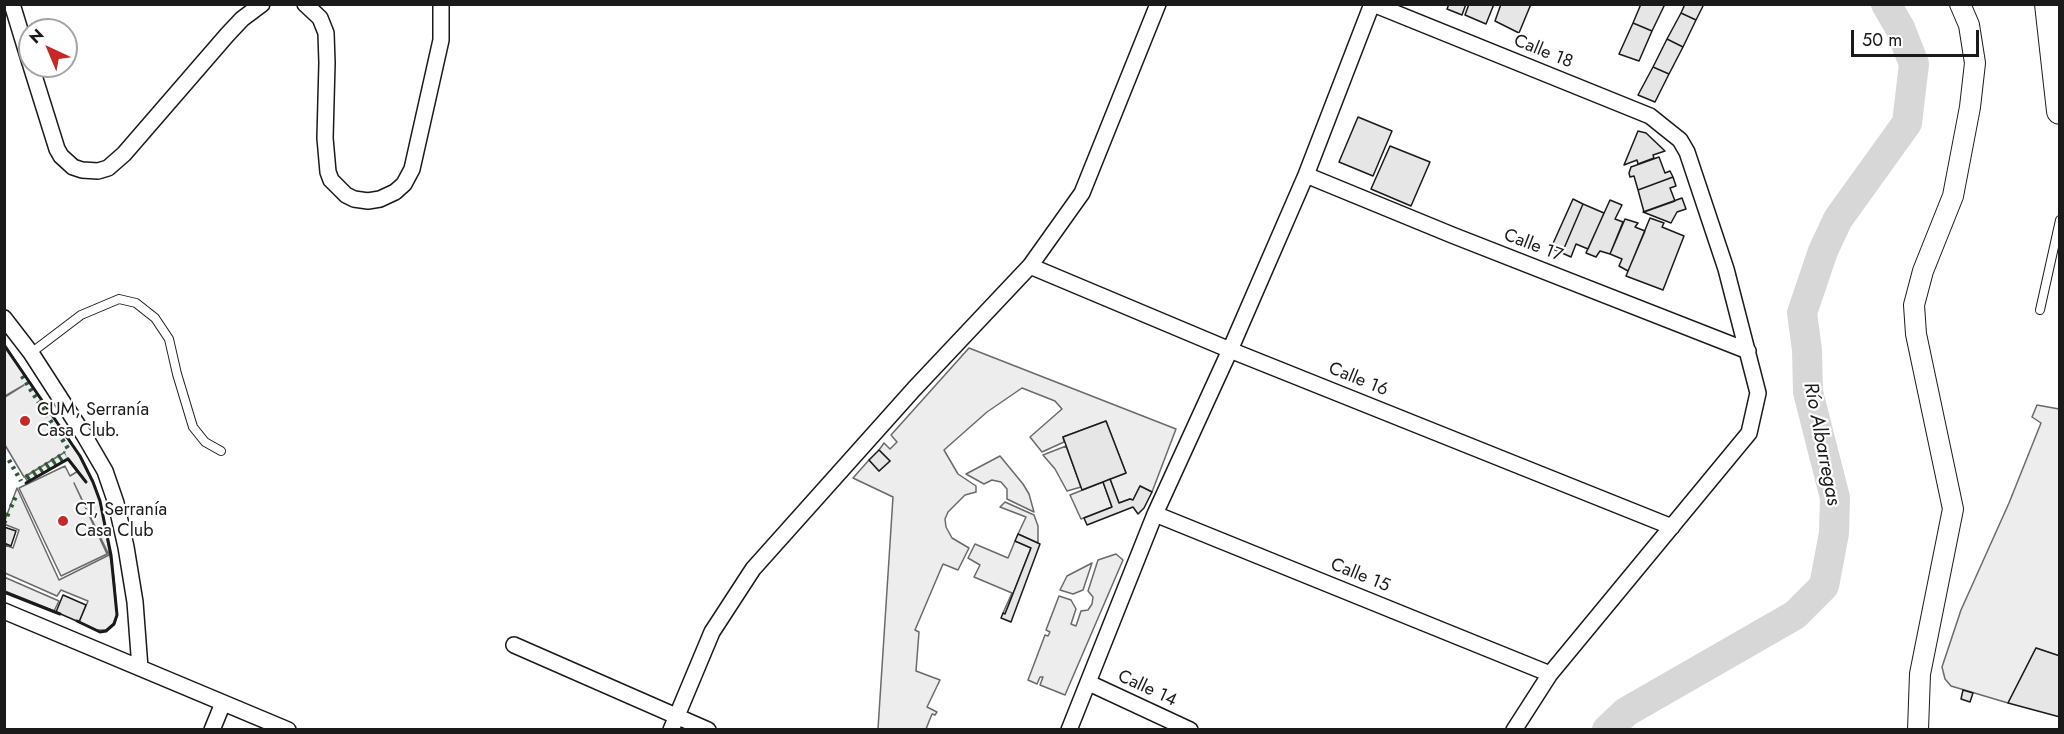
<!DOCTYPE html>
<html>
<head>
<meta charset="utf-8">
<style>
	body { margin:0 }
	#map { position:relative; width:2064px; height:734px; overflow:hidden; background:#fff; font-family:Jost,sans-serif }
	canvas { display:block }
	.frame { position:absolute; inset:0; border:6px solid #1a1a1a; pointer-events:none }
	.north { position:absolute; left:18px; top:18px; width:60px; height:60px; box-sizing:border-box; background:#fff; border:2px solid #a3a3a3; border-radius:50%; rotate:316deg; font-size:16px; font-weight:700; line-height:24px; text-align:center; color:#1a1a1a }
	.north::after { content:''; display:block; margin:auto; width:21px; height:27px; background:#c62828; clip-path:polygon(50% 0,100% 100%,50% 72%,0 100%) }
	.scale { position:absolute; left:1851px; top:30px; width:128px; height:27px; box-sizing:border-box; border:3px solid #1a1a1a; border-top:0; padding-left:8px; font-size:18px; line-height:21px; white-space:nowrap; color:#1a1a1a; -webkit-text-stroke:4px #fff; paint-order:stroke }
</style>
</head>
<body>
<div id="map">
<canvas width="2064" height="734"></canvas>
<div class="frame"></div>
<div class="north">N</div>
<div class="scale">50 m</div>
</div>
<script>
const context = document.querySelector('canvas').getContext('2d');
context.lineJoin = 'round';
function paint(path, color) { context.fillStyle = color; context.fill(path, 'evenodd'); }
const toPath = rows => new Path2D(rows.map(r => 'M' + r).join(''));
function strokePath(path, color, width, dash) { context.strokeStyle = color; context.lineWidth = width; context.lineCap = dash ? 'butt' : 'round'; context.setLineDash(dash || []); context.stroke(path); }
function write(font, color, halo, rows, align = 'center') {
  context.font = font + ' Jost,sans-serif'; context.lineWidth = 4.5; context.setLineDash([]); context.textBaseline = 'middle'; context.strokeStyle = halo; context.fillStyle = color; for (const [text, x, y, turn = 0] of rows) {
    context.save(); context.translate(x, y); context.rotate((+turn || 0) * Math.PI / 180); context.textAlign = isNaN(turn) ? turn : align; if (halo) context.strokeText(text, 0, 0); context.fillText(text, 0, 0); context.restore();
  }
}
const green = toPath([
	[5,345,80,457,93,482,100,501,114,578,117,615,113,624,106,630,96,630,79,622,88,601,61,590,57,596,5,573,5,545,13,548,19,530,4,524,5,520,17,488,59,580,109,555,74,483,107,554,61,576,19,488,65,466,70,476,78,471,68,458,28,482,25,477,65,452,24,477,5,445,5,397,24,385,5,396,5,345],
	[969,348,1176,429,1152,492,1140,486,1133,500,1130,499,1119,503,1110,479,1126,473,1106,421,1063,437,1064,442,1042,452,1030,437,1062,409,1055,401,1022,388,987,412,944,450,958,474,976,486,976,492,965,495,948,512,945,519,946,527,952,538,969,548,958,570,943,564,915,630,919,632,916,671,940,680,927,707,937,712,935,715,932,714,926,729,878,729,893,497,853,478,869,460,879,471,890,461,879,450,884,443,890,449,897,442,891,435,969,348],
	[2037,405,2059,409,2059,656,2036,648,2008,703,1951,686,1945,679,1942,667,1961,610,2009,503,2041,423,2032,417,2037,405],
	[1066,446,1081,487,1067,491,1055,469,1043,455,1066,446],
	[1000,456,1023,484,1029,494,1034,512,1007,499,1007,489,1001,482,992,480,984,484,966,474,1000,456],
	[1103,482,1112,507,1081,519,1070,495,1103,482],
	[1005,502,1034,515,1038,526,1038,543,1018,534,1026,517,1000,507,1005,502],
	[1015,541,1031,548,1005,614,1003,613,1012,593,974,577,980,565,968,558,975,544,1008,558,1015,541],
	[1116,554,1123,560,1065,695,1040,685,1043,677,1040,677,1037,684,1028,680,1045,635,1048,636,1050,632,1046,630,1059,596,1071,600,1076,609,1071,624,1076,626,1081,611,1088,610,1092,604,1093,597,1088,591,1098,560,1116,554],
	[1092,563,1083,590,1073,594,1060,590,1067,576,1092,563],
	[4,577,59,601,54,611,5,591,4,577]
]);
const river = toPath([
	[1607,730,1626,712,1795,615,1824,586,1834,533,1835,498,1808,392,1807,350,1802,313,1823,251,1838,219,1907,123,1914,64,1900,28,1886,4]
]);
const building = toPath([
	[1449,4,1466,4,1462,15,1447,9,1449,4],
	[1469,4,1494,4,1486,24,1465,15,1469,4],
	[1501,4,1531,4,1519,33,1495,21,1501,4],
	[1641,4,1665,4,1652,31,1633,23,1641,4],
	[1685,4,1704,4,1696,20,1681,13,1685,4],
	[1681,13,1696,20,1683,47,1667,39,1681,13],
	[1633,23,1652,31,1639,61,1619,54,1633,23],
	[1667,39,1683,47,1669,74,1653,67,1667,39],
	[1653,67,1669,74,1655,102,1638,95,1653,67],
	[1358,117,1392,131,1373,176,1339,162,1358,117],
	[1638,131,1646,133,1665,151,1653,155,1654,158,1638,164,1637,160,1624,165,1638,131],
	[1390,146,1430,162,1411,206,1371,189,1390,146],
	[1659,157,1665,173,1670,171,1673,177,1638,190,1634,176,1630,177,1629,173,1631,167,1659,157],
	[1673,177,1676,186,1670,188,1675,201,1644,212,1638,190,1673,177],
	[1682,198,1686,209,1677,212,1671,223,1643,212,1682,198],
	[1573,199,1583,204,1562,253,1551,248,1573,199],
	[1610,200,1622,205,1615,219,1623,222,1610,254,1600,251,1596,257,1586,253,1610,200],
	[1583,204,1604,213,1588,249,1576,244,1571,257,1562,253,1583,204],
	[1650,218,1664,223,1662,227,1684,236,1663,290,1626,276,1650,218],
	[1625,219,1638,223,1635,227,1645,231,1628,271,1619,266,1622,259,1610,254,1625,219],
	[1106,421,1126,473,1082,490,1063,437,1106,421],
	[879,450,890,461,879,471,869,460,879,450],
	[1110,479,1119,503,1130,499,1133,500,1140,486,1152,492,1144,508,1138,514,1133,507,1087,525,1084,518,1112,507,1103,482,1110,479],
	[4,527,16,531,11,546,4,543,4,527],
	[1018,534,1040,544,1011,622,1001,618,1003,613,1005,614,1031,548,1015,541,1018,534],
	[63,595,86,605,79,622,56,612,63,595],
	[2036,648,2060,656,2060,717,2008,703,2036,648],
	[1963,690,1973,693,1970,702,1961,699,1963,690]
]);
const service = toPath([
	[2040,310,2060,220],
	[31,353,81,315,119,299,136,303,155,318,169,339,177,374,193,427,205,442,221,451]
]);
const minor = toPath([
	[12,4,30,63],
	[305,4,320,18,326,33,327,63,325,138,328,172,331,180,346,195,354,199,368,201,380,199,395,192,404,184,412,169,441,40,441,4],
	[1373,4,1650,116,1680,140,1687,152,1726,269,1758,393,1749,433,1550,674,1514,730],
	[31,66,57,149,61,156,73,167,82,170,98,171,108,168,124,154,227,35,242,19,262,4],
	[1306,175,1452,235,1748,351],
	[1030,266,1230,350,1672,527],
	[4,318,31,353,84,435,105,471,116,503,126,547,135,602,140,668],
	[1155,514,1550,674],
	[4,611,288,730],
	[514,645,708,730],
	[1089,683,1190,730],
	[212,730,223,703],
	[671,730,712,632,753,569,914,389,1030,266,1082,193,1158,4],
	[1069,730,1155,514,1230,350,1306,175,1372,4]
]);
const tertiary = toPath([
	[1918,730,1920,674,1953,509,1916,334,1914,305,1923,271,1953,196,1970,107,1975,63,1969,25,1960,4]
]);
const trunk = toPath([
	[2048,4,2060,111]
]);
const hedge = toPath([
	[22,376,69,450],
	[9,460,21,481],
	[26,477,65,453],
	[28,480,67,457],
	[11,507,16,496],
	[4,523,9,512]
]);
const wall = toPath([
	[4,345,80,456,93,482,100,501,111,555,117,615,114,624,106,631,100,632,77,621],
	[26,483,68,459,86,482],
	[4,592,60,614]
]);
const markers = [
	[25,421,6,"#c62828"],
	[63,521,6,"#c62828"]
];
const streetNames = [
	["Calle 18",1543,52,22],
	["Calle 17",1533,246,21],
	["Calle 16",1358,380,22],
	["Calle 15",1360,576,22],
	["Calle 14",1147,689,25]
];
const poiNames = [
	["CUM, Serranía",37,411],
	["Casa Club.",37,432],
	["CT, Serranía",75,511],
	["Casa Club",75,532]
];
const waterNames = [
	["Río Albarregas",1821,444,79]
];
paint(green, '#ededed');
strokePath(green, '#6a6a6a', 1.5);
strokePath(river, '#d7d7d7', 30);
paint(building, '#e6e6e6');
strokePath(building, '#1a1a1a', 1.5);
strokePath(service, '#1a1a1a', 10);
strokePath(minor, '#1a1a1a', 18);
strokePath(tertiary, '#1a1a1a', 22);
strokePath(trunk, '#1a1a1a', 28);
strokePath(service, '#fff', 8);
strokePath(minor, '#fff', 15);
strokePath(tertiary, '#fff', 20);
strokePath(trunk, '#fff', 26);
strokePath(hedge, '#2b5a34', 4.5, [3, 4.5]);
strokePath(wall, '#1a1a1a', 3);
for (const [x, y, r, color] of markers) { const dot = new Path2D(); dot.arc(x, y, r, 0, 2 * Math.PI); context.fillStyle = color; context.fill(dot); strokePath(dot, '#fff', 2); }
write('18px', '#1a1a1a', '#fff', streetNames);
write('18px', '#1a1a1a', '#fff', poiNames, 'left');
write('italic 20px', '#1a1a1a', '#fff', waterNames);
</script>
</body>
</html>
